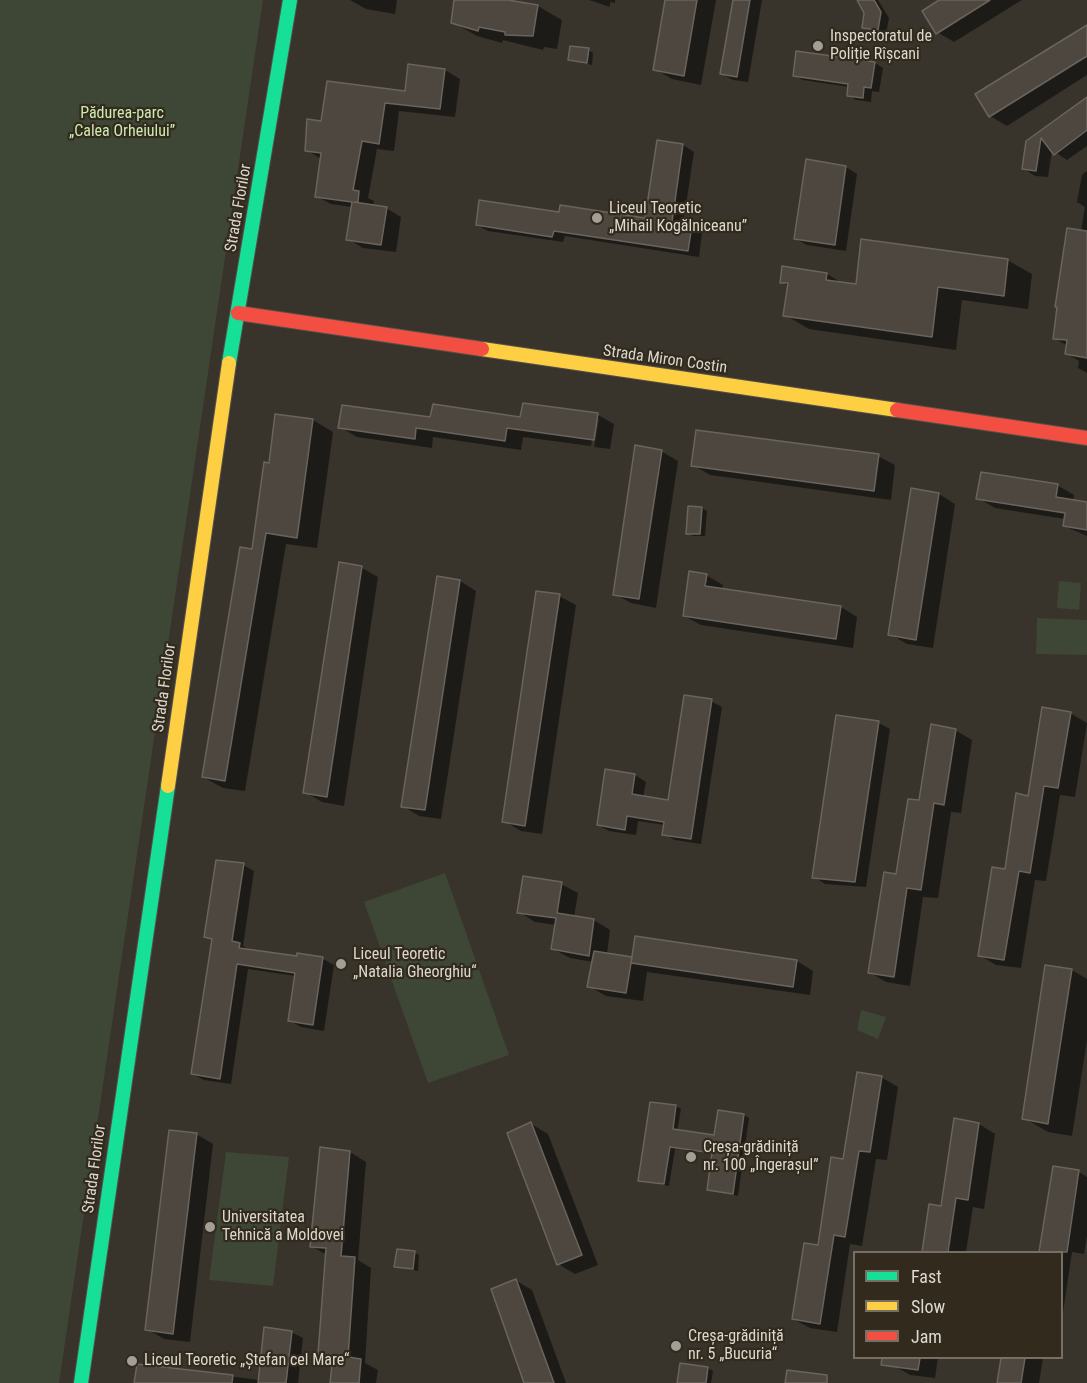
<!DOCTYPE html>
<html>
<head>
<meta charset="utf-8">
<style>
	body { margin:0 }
	#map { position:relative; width:1087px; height:1383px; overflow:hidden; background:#38342c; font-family:"Roboto Condensed",sans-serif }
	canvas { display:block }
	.legend { position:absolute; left:853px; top:1251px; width:210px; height:108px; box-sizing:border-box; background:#322b1d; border:2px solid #767064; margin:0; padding:8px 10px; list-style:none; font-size:18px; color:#dcd8cf }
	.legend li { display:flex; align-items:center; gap:12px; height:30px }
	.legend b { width:30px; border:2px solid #767064 }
</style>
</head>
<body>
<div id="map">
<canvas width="1087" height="1383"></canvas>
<ul class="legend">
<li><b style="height:8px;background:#16e098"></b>Fast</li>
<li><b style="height:8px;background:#ffcf43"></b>Slow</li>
<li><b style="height:8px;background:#f24e42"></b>Jam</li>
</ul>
</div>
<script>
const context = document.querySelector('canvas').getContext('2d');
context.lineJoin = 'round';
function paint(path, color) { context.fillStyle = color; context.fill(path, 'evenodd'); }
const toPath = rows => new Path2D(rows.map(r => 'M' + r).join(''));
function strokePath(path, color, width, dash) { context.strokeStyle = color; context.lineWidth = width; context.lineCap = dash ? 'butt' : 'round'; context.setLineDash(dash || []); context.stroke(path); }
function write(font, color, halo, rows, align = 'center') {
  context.font = font + ' "Roboto Condensed",sans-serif'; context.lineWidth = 4.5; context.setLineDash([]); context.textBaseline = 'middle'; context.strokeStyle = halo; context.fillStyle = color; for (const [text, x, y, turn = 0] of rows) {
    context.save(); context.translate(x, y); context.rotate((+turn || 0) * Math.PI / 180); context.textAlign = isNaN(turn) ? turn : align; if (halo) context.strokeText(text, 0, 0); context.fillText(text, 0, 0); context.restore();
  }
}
const green = toPath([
	[0,0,263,0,59,1383,0,1383],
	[1059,581,1081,583,1079,610,1057,608],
	[1037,618,1087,620,1087,655,1036,654],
	[445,873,509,1055,428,1083,364,902],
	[861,1010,886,1017,878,1039,857,1030],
	[226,1152,289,1157,273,1286,209,1280]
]);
const shadow = toPath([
	[350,0,397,0,395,14,366,9],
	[456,0,498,0,538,6,562,20,557,49,544,47,543,50,503,40,502,43,477,36,452,22],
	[589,0,615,0,615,3,610,2,610,7],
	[667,0,716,0,701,85,672,79,655,69],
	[735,0,762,0,748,82,733,80,722,74],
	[858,0,878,0,889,18,886,34,864,27,866,12],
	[942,0,1022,0,954,42,937,32],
	[1087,27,1087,75,1007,126,990,116],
	[588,50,593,53,592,65,569,59],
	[797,52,875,63,883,68,879,92,872,91,871,102,856,100,848,95,849,87,803,80,794,75],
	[410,65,445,70,460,79,455,117,399,111,394,151,377,149,368,198,374,201,373,206,386,208,401,217,396,252,363,248,348,239,352,207,331,204,316,196,321,159,307,150,309,121,322,123,406,93],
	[1087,98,1087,146,1067,160,1052,150,1048,177,1035,176,1024,169,1028,142],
	[683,145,694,152,683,225,702,233,699,257,565,236,563,242,488,231,477,225,646,220],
	[846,167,857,174,846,251,807,245,796,239],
	[1087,171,1087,373,1078,368,1079,361,1067,354,1066,345,1054,338,1081,231,1085,207,1077,202,1082,175],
	[1007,260,1032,274,1028,309,962,300,956,350,809,329,785,315,789,286,781,282,783,268,827,274,844,284,857,286],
	[598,415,614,424,610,449,594,447,599,419,596,419,591,446,523,437,521,450,433,437,432,448,357,437,340,427,432,419,522,419],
	[277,416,313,420,333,432,317,548,286,544,245,791,223,788,203,777,254,550,271,464],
	[661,451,678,461,656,608,631,603,615,594],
	[878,456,895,465,891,500,710,475,693,465],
	[1057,485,1074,495,1073,501,1087,503,1087,536,1064,526,1065,519,995,508,978,498],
	[939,494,955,504,933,648,907,644,890,634],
	[702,508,707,511,705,536,693,536,688,533],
	[340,564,362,568,378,577,344,806,322,802,305,792],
	[706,575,723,585,722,590,841,607,857,617,853,648,701,625,684,616],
	[460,581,476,591,441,819,419,816,403,806],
	[559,596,576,605,542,834,521,831,504,821],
	[711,701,722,707,701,844,675,840,664,834,665,825,638,821,636,835,609,831,598,825,635,775,646,782,643,798,669,801],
	[1070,713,1087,723,1075,797,1060,795,1046,881,1035,880,1021,968,996,965,979,955,1030,797],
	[879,723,890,729,866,887,825,884,814,877],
	[955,730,972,740,961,813,951,812,938,898,923,897,910,986,886,982,869,972,920,802],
	[243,865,254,871,243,946,251,951,298,958,323,959,334,965,324,1031,301,1027,290,1021,296,976,248,969,231,1084,204,1080,192,1074,213,940,206,936],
	[561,884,578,893,574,917,594,920,610,930,607,955,631,958,797,961,813,971,810,995,647,972,643,1001,606,996,589,986,593,962,570,958,553,949,556,925,535,922,519,912],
	[1072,970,1087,979,1087,1040,1072,1136,1048,1132,1024,1118],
	[881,1077,898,1087,887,1160,876,1159,862,1246,850,1244,837,1332,810,1328,793,1319,819,1247,844,1161],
	[676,1106,681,1109,677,1131,715,1137,744,1115,749,1118,738,1196,708,1189,713,1154,675,1149,669,1186,640,1180],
	[531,1124,548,1134,598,1265,575,1274,558,1264],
	[979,1124,995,1134,984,1209,973,1207,966,1252,923,1252,930,1205,942,1207],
	[196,1134,213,1144,190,1342,164,1339,147,1329],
	[350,1152,366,1162,358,1260,371,1268,365,1363,378,1370,376,1383,331,1383,334,1361,319,1353,327,1255,311,1246],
	[1054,1168,1079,1172,1087,1177,1087,1236,1084,1254,1072,1252,1062,1319,1062,1252,1041,1252],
	[414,1252,419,1255,418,1271,396,1266],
	[515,1280,532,1290,566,1383,526,1383],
	[291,1332,303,1338,298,1383,136,1383,138,1365,260,1380],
	[894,1358,938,1358,935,1378,910,1375,893,1365],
	[1002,1358,1043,1358,1039,1383,998,1383],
	[708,1368,713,1371,711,1383,678,1383]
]);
const building = toPath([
	[454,0,508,0,538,5,533,36,505,35,505,32,479,27,478,31,451,23,454,0],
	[665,0,697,0,684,76,653,70,665,0],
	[733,0,750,0,737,77,720,74,733,0],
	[857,0,874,0,881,12,878,30,862,28,864,13,857,0],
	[939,0,990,0,936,34,922,11,939,0],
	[1087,25,1087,56,989,117,975,94,1087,25],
	[570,46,589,48,587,63,568,60,570,46],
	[796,51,875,62,871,88,864,87,863,98,847,96,848,84,793,76,796,51],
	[408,64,445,69,440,109,385,103,379,144,362,141,353,190,359,191,358,202,354,202,387,207,381,245,346,240,352,202,315,197,321,153,305,151,307,119,321,121,327,81,405,91,408,64],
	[1087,97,1087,130,1054,155,1041,138,1036,171,1022,169,1026,141,1087,97],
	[657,140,683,144,672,222,692,225,688,251,554,231,552,237,476,225,479,200,559,212,560,205,645,218,657,140],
	[806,159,846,166,835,245,794,239,806,159],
	[1067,228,1087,231,1087,358,1065,354,1067,340,1053,339,1057,307,1055,307,1067,228],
	[861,239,1008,259,1004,296,938,287,932,337,783,316,788,283,780,283,782,266,827,273,826,280,856,284,861,239],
	[523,403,598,413,594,440,507,428,505,441,416,428,415,439,338,428,342,405,430,417,433,404,520,417,523,403],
	[275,414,313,419,297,538,266,533,225,781,202,777,240,547,252,549,264,462,269,463,275,414],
	[696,430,879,454,874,491,691,466,696,430],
	[635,445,662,450,639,599,613,595,635,445],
	[981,472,1058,484,1056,497,1087,502,1087,530,1063,526,1065,513,976,499,981,472],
	[911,488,939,493,916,640,888,635,911,488],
	[688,506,702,507,700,534,686,534,688,506],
	[339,562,362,566,327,797,303,793,339,562],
	[689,571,707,574,705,586,841,606,836,639,683,616,689,571],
	[437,576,460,580,425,810,401,807,437,576],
	[536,591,560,594,525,826,502,822,536,591],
	[684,695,712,699,691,839,662,835,664,822,627,816,625,830,597,825,605,769,635,774,632,794,668,800,684,695],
	[1042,707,1071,712,1058,788,1044,786,1030,873,1019,871,1004,960,978,956,992,867,1005,869,1016,793,1028,796,1042,707],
	[836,715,879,721,855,882,812,878,836,715],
	[931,724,956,729,944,805,934,803,921,890,907,888,894,977,868,973,884,872,896,874,908,799,919,800,931,724],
	[216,860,244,863,232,941,240,943,239,948,297,956,297,953,323,957,313,1025,288,1021,295,973,237,964,220,1079,191,1074,212,939,204,937,216,860],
	[523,876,562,882,557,913,594,919,589,956,551,949,556,918,517,913,523,876],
	[635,936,797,960,793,987,631,963,635,936],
	[594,951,632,957,626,993,587,987,594,951],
	[1045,965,1072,969,1048,1124,1022,1119,1045,965],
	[857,1072,882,1076,870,1152,859,1151,845,1237,834,1235,820,1324,792,1319,804,1243,818,1245,831,1157,843,1159,857,1072],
	[650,1102,676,1105,673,1129,714,1135,718,1110,744,1114,733,1194,707,1190,712,1153,670,1147,664,1184,638,1181,650,1102],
	[954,1118,979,1123,968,1200,956,1198,948,1252,922,1252,929,1204,941,1206,954,1118],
	[531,1122,582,1255,557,1265,507,1133,531,1122],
	[169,1130,197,1133,173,1334,145,1330,169,1130],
	[320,1147,350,1151,341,1256,355,1257,348,1357,361,1359,359,1383,330,1383,333,1355,318,1354,326,1248,310,1247,320,1147],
	[1053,1166,1079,1170,1067,1252,1039,1252,1053,1166],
	[397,1249,415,1251,413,1269,394,1267,397,1249],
	[516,1279,554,1383,524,1383,491,1289,516,1279],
	[264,1327,292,1331,286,1383,258,1383,264,1327],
	[882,1358,920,1358,918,1370,881,1365,882,1358],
	[1001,1358,1025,1358,1021,1383,997,1383,1001,1358],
	[680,1363,708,1367,706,1383,677,1383,680,1363],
	[137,1364,233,1375,232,1383,134,1383,137,1364],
	[787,1370,827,1375,827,1383,785,1383,787,1370]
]);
const fast = toPath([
	[229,363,290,0],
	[81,1383,168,786]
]);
const slow = toPath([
	[482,349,897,410],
	[168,786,229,363]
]);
const jam = toPath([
	[238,313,482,349],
	[897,410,1087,438]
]);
const markers = [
	[818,46,6,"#a39f96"],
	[597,218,6,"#a39f96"],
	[341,964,6,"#a39f96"],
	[691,1157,6,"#a39f96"],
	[210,1227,6,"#a39f96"],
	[676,1346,6,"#a39f96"],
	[132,1361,6,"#a39f96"]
];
const poiNames = [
	["Inspectoratul de",830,37],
	["Poliție Rîșcani",830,55],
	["Liceul Teoretic",609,209],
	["„Mihail Kogălniceanu”",609,227],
	["Liceul Teoretic",353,955],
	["„Natalia Gheorghiu“",353,973],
	["Creșa-grădiniță",703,1148],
	["nr. 100 „Îngerașul”",703,1166],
	["Universitatea",222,1218],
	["Tehnică a Moldovei",222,1236],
	["Creșa-grădiniță",688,1337],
	["nr. 5 „Bucuria“",688,1355],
	["Liceul Teoretic „Ștefan cel Mare“",144,1361]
];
const parkNames = [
	["Pădurea-parc",122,114],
	["„Calea Orheiului”",122,132]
];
const streetNames = [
	["Strada Florilor",239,208,-80],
	["Strada Miron Costin",665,360,8],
	["Strada Florilor",165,688,-82],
	["Strada Florilor",95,1169,-82]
];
paint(green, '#3e4635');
paint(shadow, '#0007');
paint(building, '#4e473f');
strokePath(building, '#69645e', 1.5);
strokePath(fast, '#55514a', 16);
strokePath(slow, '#55514a', 16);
strokePath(jam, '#55514a', 16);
strokePath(fast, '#16e098', 14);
strokePath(slow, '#ffcf43', 14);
strokePath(jam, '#f24e42', 14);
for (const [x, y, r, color] of markers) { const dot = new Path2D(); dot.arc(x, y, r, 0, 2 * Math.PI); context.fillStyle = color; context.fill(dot); strokePath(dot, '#322b1d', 2); }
write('16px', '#dcd8cf', '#322b1d', poiNames, 'left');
write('16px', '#cdebb1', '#322b1d', parkNames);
write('16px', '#dcd8cf', '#322b1d', streetNames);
</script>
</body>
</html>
